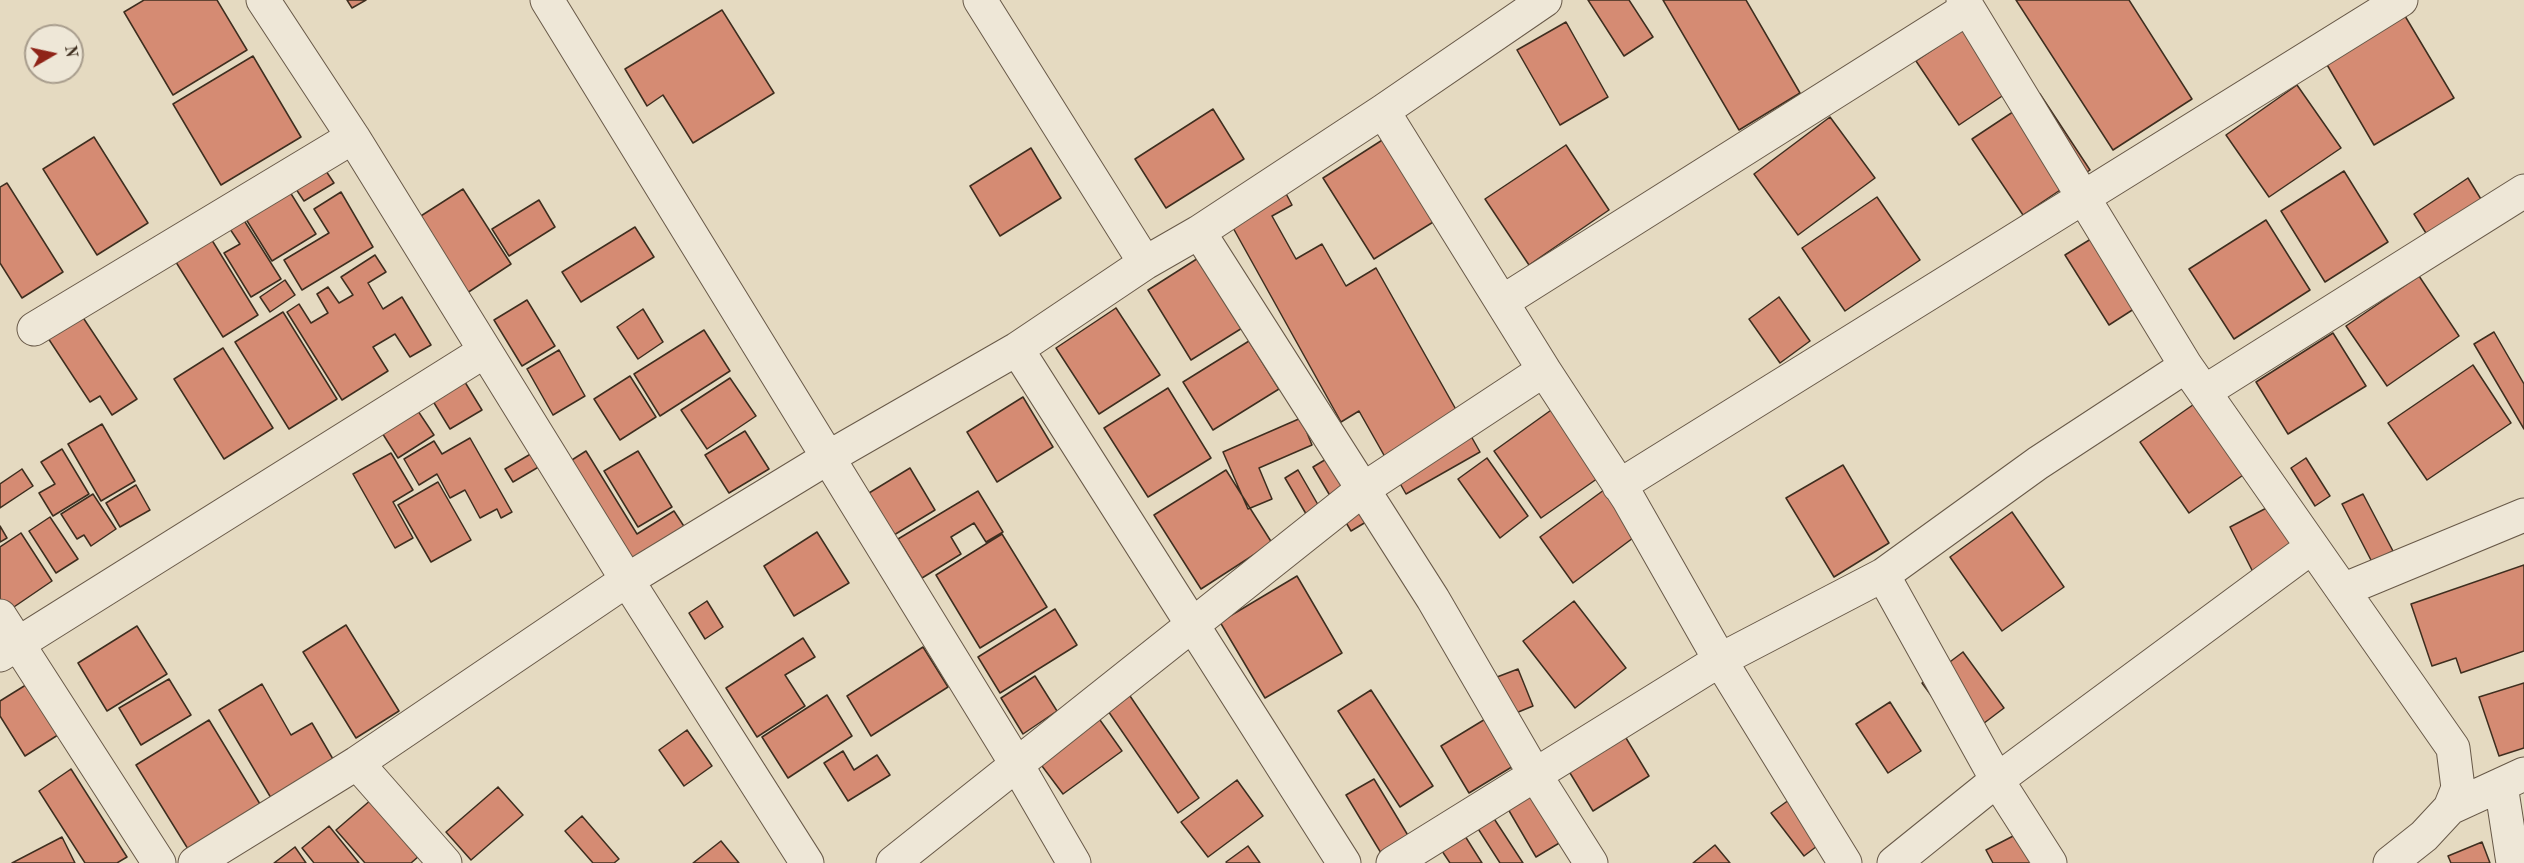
<!DOCTYPE html>
<html>
<head>
<meta charset="utf-8">
<style>
	body { margin:0 }
	#map { position:relative; width:2524px; height:863px; overflow:hidden; background:#e5dac1; font-family:"Old Standard TT",serif }
	canvas { display:block }
	.north { position:absolute; left:24px; top:24px; width:60px; height:60px; box-sizing:border-box; background:#eee7d7; border:2px solid #a89d8d; border-radius:50%; rotate:81deg; font-size:16px; font-weight:700; line-height:24px; text-align:center; color:#3e2e1f }
	.north::after { content:''; display:block; margin:auto; width:21px; height:27px; background:#8f2418; clip-path:polygon(50% 0,100% 100%,50% 72%,0 100%) }
</style>
</head>
<body>
<div id="map">
<canvas width="2524" height="863"></canvas>
<div class="north">N</div>
</div>
<script>
const context = document.querySelector('canvas').getContext('2d');
context.lineJoin = 'round';
function paint(path, color) { context.fillStyle = color; context.fill(path, 'evenodd'); }
const toPath = rows => new Path2D(rows.map(r => 'M' + r).join(''));
function strokePath(path, color, width, dash) { context.strokeStyle = color; context.lineWidth = width; context.lineCap = dash ? 'butt' : 'round'; context.setLineDash(dash || []); context.stroke(path); }
const building = toPath([
	[144,0,217,0,247,50,173,95,124,12,144,0],
	[347,0,366,0,352,8,347,0],
	[1588,0,1629,0,1653,37,1624,56,1588,0],
	[1663,0,1746,0,1800,93,1739,130,1663,0],
	[2016,0,2129,0,2192,99,2113,150,2016,0],
	[722,10,774,93,693,143,663,95,647,106,625,69,722,10],
	[1983,16,2026,80,1959,125,1916,61,1983,16],
	[2405,16,2454,98,2374,145,2326,63,2405,16],
	[1566,22,1608,97,1560,125,1517,50,1566,22],
	[253,56,301,137,221,185,173,104,253,56],
	[2297,85,2341,148,2269,197,2226,135,2297,85],
	[2040,94,2090,170,2023,215,1972,139,2040,94],
	[1213,109,1244,159,1166,208,1135,159,1213,109],
	[1830,117,1875,178,1798,235,1754,174,1830,117],
	[94,137,148,223,97,255,43,169,94,137],
	[1387,137,1438,219,1374,259,1323,178,1387,137],
	[1566,145,1609,210,1529,265,1485,199,1566,145],
	[1031,148,1061,198,1000,236,970,186,1031,148],
	[320,162,334,183,304,201,290,180,320,162],
	[2344,171,2388,242,2325,282,2281,211,2344,171],
	[2468,178,2495,222,2441,257,2414,214,2468,178],
	[7,183,63,272,22,298,0,263,0,187,7,183],
	[285,184,316,234,272,261,241,211,285,184],
	[1282,186,1292,205,1272,216,1296,259,1322,244,1346,286,1376,268,1480,452,1406,494,1359,411,1341,422,1227,217,1282,186],
	[463,189,511,264,461,297,413,221,463,189],
	[341,192,373,247,302,290,284,260,329,233,314,209,341,192],
	[1877,197,1920,260,1845,311,1802,248,1877,197],
	[539,200,555,227,509,256,492,229,539,200],
	[240,214,281,279,251,297,224,253,240,244,226,223,240,214],
	[2266,220,2310,290,2234,339,2189,269,2266,220],
	[635,227,654,257,581,302,562,272,635,227],
	[2107,229,2151,298,2109,325,2065,255,2107,229],
	[210,237,258,315,223,337,174,259,210,237],
	[375,255,386,272,368,283,383,309,402,297,431,345,410,357,395,334,373,347,388,371,342,400,287,312,299,304,311,323,328,313,317,294,328,287,339,303,353,295,341,277,375,255],
	[1203,255,1247,325,1191,360,1148,290,1203,255],
	[2419,276,2459,336,2387,386,2346,326,2419,276],
	[285,280,295,295,270,312,260,297,285,280],
	[1779,297,1810,341,1780,363,1749,319,1779,297],
	[527,300,555,346,522,366,494,320,527,300],
	[1116,308,1160,375,1099,414,1056,348,1116,308],
	[643,309,663,342,638,359,617,327,643,309],
	[283,312,337,399,289,429,235,342,283,312],
	[80,313,137,399,112,415,100,396,90,402,46,335,80,313],
	[704,330,730,371,660,416,634,374,704,330],
	[2494,332,2524,384,2524,429,2474,344,2494,332],
	[2333,333,2366,386,2288,434,2256,382,2333,333],
	[1249,341,1279,389,1213,430,1183,382,1249,341],
	[223,348,273,428,224,459,174,379,223,348],
	[559,350,585,396,553,415,527,369,559,350],
	[2473,365,2511,423,2427,480,2388,423,2473,365],
	[460,374,482,410,450,429,428,393,460,374],
	[630,376,656,417,620,440,594,399,630,376],
	[730,378,756,416,707,449,681,410,730,378],
	[1168,388,1211,458,1148,497,1104,428,1168,388],
	[2217,388,2266,459,2189,513,2140,442,2217,388],
	[1023,397,1053,447,997,482,967,432,1023,397],
	[414,405,434,435,398,458,379,428,414,405],
	[1554,408,1601,476,1541,518,1494,451,1554,408],
	[1301,418,1312,445,1259,468,1272,499,1248,509,1223,452,1301,418],
	[102,424,135,481,101,501,68,444,102,424],
	[745,431,769,469,729,493,705,455,745,431],
	[470,438,512,512,501,518,497,509,480,518,465,490,450,498,437,474,419,485,404,459,434,441,442,454,470,438],
	[62,449,89,494,53,516,39,493,55,484,41,462,62,449],
	[586,451,637,534,674,511,689,534,629,571,564,465,586,451],
	[638,451,672,507,638,527,604,471,638,451],
	[534,452,542,465,513,482,505,469,534,452],
	[1338,452,1376,516,1351,531,1313,467,1338,452],
	[391,453,413,490,393,502,413,538,395,548,353,474,391,453],
	[1487,458,1528,516,1500,538,1458,479,1487,458],
	[2306,458,2330,496,2315,506,2291,468,2306,458],
	[1843,465,1889,543,1834,577,1786,498,1843,465],
	[910,468,935,510,894,535,869,493,910,468],
	[22,469,33,486,0,508,0,484,22,469],
	[1226,470,1272,543,1201,589,1154,515,1226,470],
	[1298,470,1332,529,1319,536,1285,478,1298,470],
	[438,482,471,540,431,562,398,505,438,482],
	[136,485,150,510,120,527,106,503,136,485],
	[1608,487,1641,532,1573,583,1540,537,1608,487],
	[978,491,1003,532,986,542,974,523,951,537,961,554,922,578,898,539,978,491],
	[93,494,116,529,91,546,84,535,77,539,61,514,93,494],
	[2363,494,2393,551,2372,562,2342,504,2363,494],
	[2278,502,2302,550,2254,574,2230,527,2278,502],
	[2012,512,2064,587,2002,631,1950,557,2012,512],
	[50,517,78,559,56,573,29,531,50,517],
	[0,526,7,538,0,542,0,526],
	[817,532,849,583,794,616,764,566,817,532],
	[21,533,52,581,8,611,0,599,0,547,21,533],
	[1002,534,1047,607,980,648,936,575,1002,534],
	[2524,565,2524,651,2461,673,2456,658,2432,666,2411,604,2524,565],
	[1297,576,1342,653,1265,698,1220,622,1297,576],
	[707,601,723,627,705,639,689,613,707,601],
	[1574,601,1626,668,1575,708,1523,641,1574,601],
	[1055,609,1077,645,1000,693,978,657,1055,609],
	[346,625,399,711,356,738,303,652,346,625],
	[137,626,167,674,107,711,78,663,137,626],
	[803,638,815,657,785,675,805,706,757,737,726,688,803,638],
	[923,647,948,687,871,736,847,696,923,647],
	[1963,652,2004,708,1963,739,1922,683,1963,652],
	[1518,669,1533,706,1511,715,1497,677,1518,669],
	[1035,676,1057,711,1023,734,1001,698,1035,676],
	[169,679,191,715,141,745,119,708,169,679],
	[29,683,61,733,25,756,0,716,0,701,29,683],
	[2524,683,2524,748,2499,756,2479,697,2524,683],
	[262,684,291,735,312,723,337,766,274,803,219,710,262,684],
	[1371,690,1433,786,1400,807,1338,711,1371,690],
	[1128,693,1199,798,1178,813,1106,708,1128,693],
	[827,695,852,736,788,778,762,737,827,695],
	[1890,702,1921,751,1888,773,1856,724,1890,702],
	[1095,713,1122,751,1063,794,1036,758,1095,713],
	[1487,718,1515,765,1469,793,1441,746,1487,718],
	[209,720,260,804,188,849,136,765,209,720],
	[687,730,712,766,684,786,659,750,687,730],
	[1623,733,1649,776,1593,811,1567,768,1623,733],
	[843,751,854,770,877,755,890,775,848,801,824,763,843,751],
	[71,769,127,857,117,863,85,863,39,791,71,769],
	[1374,779,1421,857,1387,863,1346,795,1374,779],
	[1237,780,1263,816,1208,857,1181,822,1237,780],
	[498,787,523,815,471,860,446,832,498,787],
	[379,793,427,849,411,863,365,863,336,830,379,793],
	[1532,795,1561,842,1536,857,1508,809,1532,795],
	[1793,797,1825,840,1804,856,1771,813,1793,797],
	[1491,814,1523,863,1500,863,1475,824,1491,814],
	[582,816,619,859,614,863,593,863,565,831,582,816],
	[329,826,359,863,314,863,302,848,329,826],
	[2019,833,2035,863,1993,863,1986,850,2019,833],
	[1465,836,1482,863,1450,863,1442,851,1465,836],
	[62,837,75,863,12,863,62,837],
	[721,841,739,863,693,863,721,841],
	[2482,842,2490,863,2451,863,2448,856,2482,842],
	[1715,845,1730,863,1693,863,1715,845],
	[1248,846,1260,863,1227,863,1226,862,1248,846],
	[295,847,306,863,274,863,295,847]
]);
const minor = toPath([
	[263,0,353,137,627,580,807,863],
	[547,0,1017,765,1074,863],
	[980,0,1145,263],
	[1963,0,2186,366,2453,748,2458,788,2450,808,2424,836,2390,863],
	[1383,111,1544,370,1629,500,1720,660,1845,863],
	[1199,232,1433,599,1534,773,1591,863],
	[1502,302,1968,8],
	[34,329,353,137],
	[1017,349,1344,863],
	[2204,392,2524,191],
	[1619,486,2401,0],
	[1883,575,2038,463,2186,366],
	[2343,590,2524,515],
	[0,616,159,863],
	[0,655,485,351],
	[357,763,445,863],
	[2501,785,2513,863],
	[2450,808,2524,774],
	[195,863,357,763,627,580,829,457,1017,349,1145,263,1199,232,1383,111,1545,0],
	[893,863,1362,490,1544,370],
	[1393,863,1720,660,1883,575,1997,780,2050,863],
	[1894,863,1997,780,2312,547]
]);
paint(building, '#d58b73');
strokePath(building, '#3e2e1f', 1.5);
strokePath(minor, '#685948', 35);
strokePath(minor, '#eee7d7', 33);
</script>
</body>
</html>
